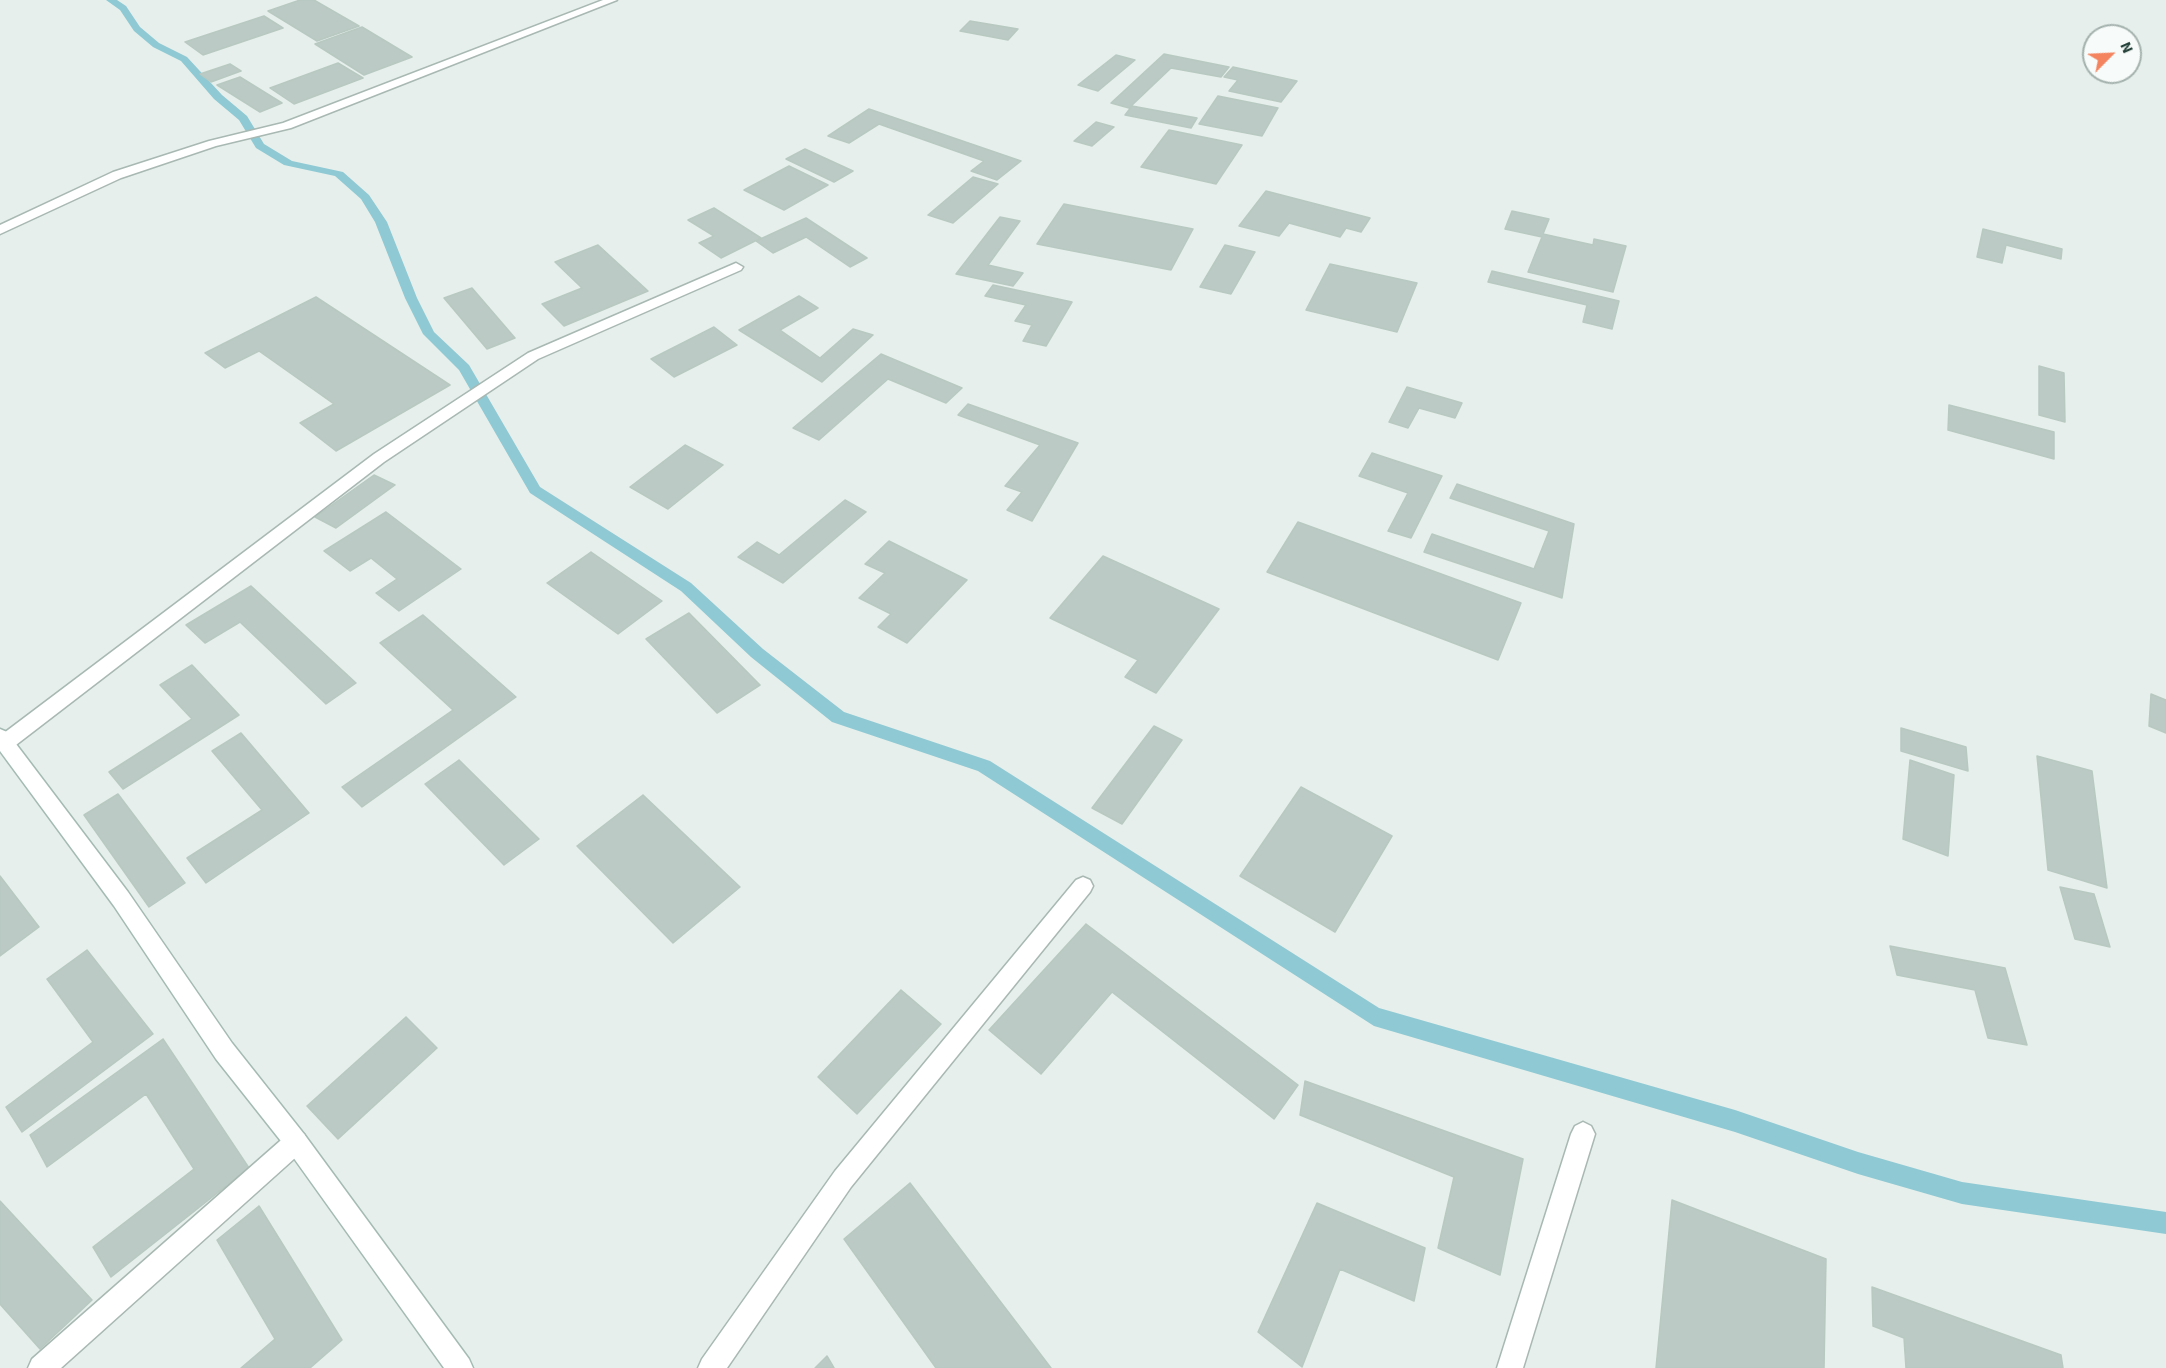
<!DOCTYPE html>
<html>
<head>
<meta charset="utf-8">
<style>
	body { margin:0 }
	#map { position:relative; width:2166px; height:1368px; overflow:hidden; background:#e6efeb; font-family:"Source Sans 3",sans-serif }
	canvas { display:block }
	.north { position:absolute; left:2082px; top:24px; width:60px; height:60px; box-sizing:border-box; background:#f7fbf9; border:2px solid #a3b1ad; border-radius:50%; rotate:66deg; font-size:16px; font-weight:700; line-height:24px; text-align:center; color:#24423a }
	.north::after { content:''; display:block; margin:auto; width:21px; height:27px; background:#f4845f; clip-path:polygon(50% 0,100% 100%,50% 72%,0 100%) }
</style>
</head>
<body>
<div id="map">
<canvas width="2166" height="1368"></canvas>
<div class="north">N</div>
</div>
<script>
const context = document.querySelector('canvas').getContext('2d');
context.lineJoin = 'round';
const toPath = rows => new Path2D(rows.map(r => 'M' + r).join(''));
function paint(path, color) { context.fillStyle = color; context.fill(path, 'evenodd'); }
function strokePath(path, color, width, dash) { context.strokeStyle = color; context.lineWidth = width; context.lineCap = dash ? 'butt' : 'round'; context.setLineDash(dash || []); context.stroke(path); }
const stream = toPath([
	[106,0,117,0,126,6,140,27,159,43,187,57,222,95,247,116,264,144,292,161,343,172,369,195,387,222,417,298,434,332,469,365,540,487,691,583,763,649,844,712,990,761,1379,1008,1735,1110,1858,1152,1962,1182,2166,1212,2166,1234,1962,1204,1858,1174,1735,1132,1374,1026,978,771,832,722,751,657,681,591,530,493,459,370,423,334,405,298,375,222,361,199,335,176,284,165,256,148,239,120,214,99,181,61,153,47,134,31,120,10,106,0]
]);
const building = toPath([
	[300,0,314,0,359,26,317,41,268,11,300,0],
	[264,16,283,28,203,55,185,42,264,16],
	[970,21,1018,29,1008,40,960,31,970,21],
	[362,27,412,57,364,75,315,44,362,27],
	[1164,54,1229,67,1221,77,1171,68,1129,108,1111,103,1164,54],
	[1116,55,1135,60,1098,91,1078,85,1116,55],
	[338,63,363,78,294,104,270,88,338,63],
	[230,64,241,71,211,82,200,74,230,64],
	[1233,67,1297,81,1281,102,1229,91,1238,80,1224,77,1233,67],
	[240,77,282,103,260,112,217,85,240,77],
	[1218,96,1278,108,1262,136,1199,124,1218,96],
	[1132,106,1197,118,1191,128,1125,115,1132,106],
	[869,109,1021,161,997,180,971,171,984,161,879,124,849,143,828,136,869,109],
	[1096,122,1114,127,1092,146,1074,141,1096,122],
	[1169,130,1242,145,1216,184,1141,167,1169,130],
	[805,149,853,171,834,182,786,159,805,149],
	[789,166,828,185,784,210,744,190,789,166],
	[973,177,998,184,953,223,928,215,973,177],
	[1266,191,1370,218,1361,232,1346,228,1340,237,1289,223,1279,236,1239,226,1266,191],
	[1064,204,1193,229,1171,270,1037,244,1064,204],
	[714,208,761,238,721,258,699,243,714,236,688,220,714,208],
	[1512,211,1549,219,1543,234,1593,245,1594,239,1626,246,1613,292,1528,272,1542,237,1505,229,1512,211],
	[1000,217,1020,221,988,265,1023,273,1013,286,956,274,1000,217],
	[806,218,867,258,850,267,806,237,773,253,756,241,806,218],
	[1983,229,2062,249,2061,259,2006,245,2002,263,1977,257,1983,229],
	[598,245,648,291,564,326,542,304,582,288,555,262,598,245],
	[1225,245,1255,252,1231,294,1200,287,1225,245],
	[1330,264,1417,283,1397,332,1306,310,1330,264],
	[1492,271,1619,301,1612,329,1583,322,1587,305,1488,282,1492,271],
	[993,285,1072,302,1046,346,1023,341,1032,325,1015,321,1026,305,985,296,993,285],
	[472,288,515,338,487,349,444,298,472,288],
	[799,296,818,308,780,330,820,358,853,329,873,335,822,382,739,330,799,296],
	[316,297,450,385,336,451,300,423,334,404,259,351,225,368,205,353,316,297],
	[714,327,737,345,674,377,651,359,714,327],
	[881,354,962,388,946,403,888,379,819,440,793,428,881,354],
	[2039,366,2064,373,2065,422,2039,415,2039,366],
	[1407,387,1462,403,1455,418,1419,408,1408,428,1389,422,1407,387],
	[968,404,1078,443,1032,521,1007,510,1022,492,1005,486,1040,445,958,415,968,404],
	[1949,405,2054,432,2054,459,1948,430,1949,405],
	[685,445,723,465,668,509,630,487,685,445],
	[1372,453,1442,476,1411,538,1388,531,1408,493,1359,476,1372,453],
	[374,475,395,485,336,528,315,517,374,475],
	[1457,484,1574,524,1562,598,1424,552,1432,534,1534,569,1549,531,1450,498,1457,484],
	[845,500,866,512,783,583,738,557,757,542,779,555,845,500],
	[386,512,461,569,399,611,376,593,397,579,371,558,350,571,324,551,386,512],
	[1298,522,1521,603,1498,660,1267,572,1298,522],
	[889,541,967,580,907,643,878,627,891,614,859,598,885,573,865,564,889,541],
	[591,552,662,601,618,634,547,583,591,552],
	[1103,556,1219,609,1156,693,1125,677,1138,660,1050,618,1103,556],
	[251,586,356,683,326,704,240,622,205,643,186,625,251,586],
	[689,613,760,685,717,713,646,639,689,613],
	[423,615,516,697,362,807,342,787,453,710,380,643,423,615],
	[192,665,239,715,123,789,109,772,192,719,160,685,192,665],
	[2151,694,2166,700,2166,733,2149,726,2151,694],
	[1154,726,1182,740,1122,824,1092,808,1154,726],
	[1901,728,1966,747,1968,771,1901,751,1901,728],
	[241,733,309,813,206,883,187,858,262,810,212,751,241,733],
	[2037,756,2092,771,2107,888,2048,870,2037,756],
	[459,760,539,839,504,865,425,784,459,760],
	[1910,760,1954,775,1948,856,1903,839,1910,760],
	[1301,787,1392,836,1335,932,1240,876,1301,787],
	[118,794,185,883,149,907,84,815,118,794],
	[643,795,740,887,673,943,577,846,643,795],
	[0,876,39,927,0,956,0,876],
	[2060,887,2094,894,2110,947,2075,939,2060,887],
	[1086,924,1298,1085,1274,1119,1112,992,1041,1074,989,1030,1086,924],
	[1890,946,2005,968,2027,1045,1988,1038,1975,990,1897,975,1890,946],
	[87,950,153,1034,22,1132,6,1107,93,1042,47,979,87,950],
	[901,990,941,1024,857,1114,818,1077,901,990],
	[406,1017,437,1048,338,1139,307,1106,406,1017],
	[163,1039,249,1168,111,1277,93,1247,194,1169,146,1094,47,1167,30,1135,163,1039],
	[1305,1081,1523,1159,1500,1275,1438,1248,1454,1177,1300,1115,1305,1081],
	[910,1183,1051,1368,936,1368,844,1239,910,1183],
	[1672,1200,1826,1259,1824,1368,1656,1368,1672,1200],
	[0,1201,92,1300,40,1349,0,1304,0,1201],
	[1317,1203,1425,1248,1414,1301,1340,1269,1302,1367,1258,1332,1317,1203],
	[259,1206,342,1340,310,1368,241,1368,275,1339,217,1240,259,1206],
	[1872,1287,2061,1355,2063,1368,1906,1368,1904,1338,1873,1326,1872,1287],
	[827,1356,834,1368,815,1368,827,1356]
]);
const street = toPath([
	[603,0,617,0,291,128,216,146,121,178,0,234,0,225,113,172,209,141,283,123,603,0],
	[736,263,743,267,741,270,538,359,384,462,12,748,5,751,0,749,0,736,374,454,528,353,736,263],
	[1083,877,1090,880,1093,886,1090,892,851,1187,727,1368,698,1368,702,1359,835,1171,1076,880,1083,877],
	[1583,1122,1591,1126,1595,1134,1523,1368,1497,1368,1571,1134,1575,1126,1583,1122],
	[296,1130,304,1134,308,1142,304,1150,61,1368,28,1368,32,1359,288,1134,296,1130]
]);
const secondary = toPath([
	[0,729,7,732,128,892,232,1043,304,1134,469,1359,473,1368,444,1368,288,1150,216,1059,114,906,0,751,0,729]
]);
paint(stream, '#8ec9d4');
paint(building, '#bbcac4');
strokePath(building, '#b8c9c2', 1.5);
strokePath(street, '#a8b8b2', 3);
strokePath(secondary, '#a4bbb3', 3);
paint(street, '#fff');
paint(secondary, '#fff');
</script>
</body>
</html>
